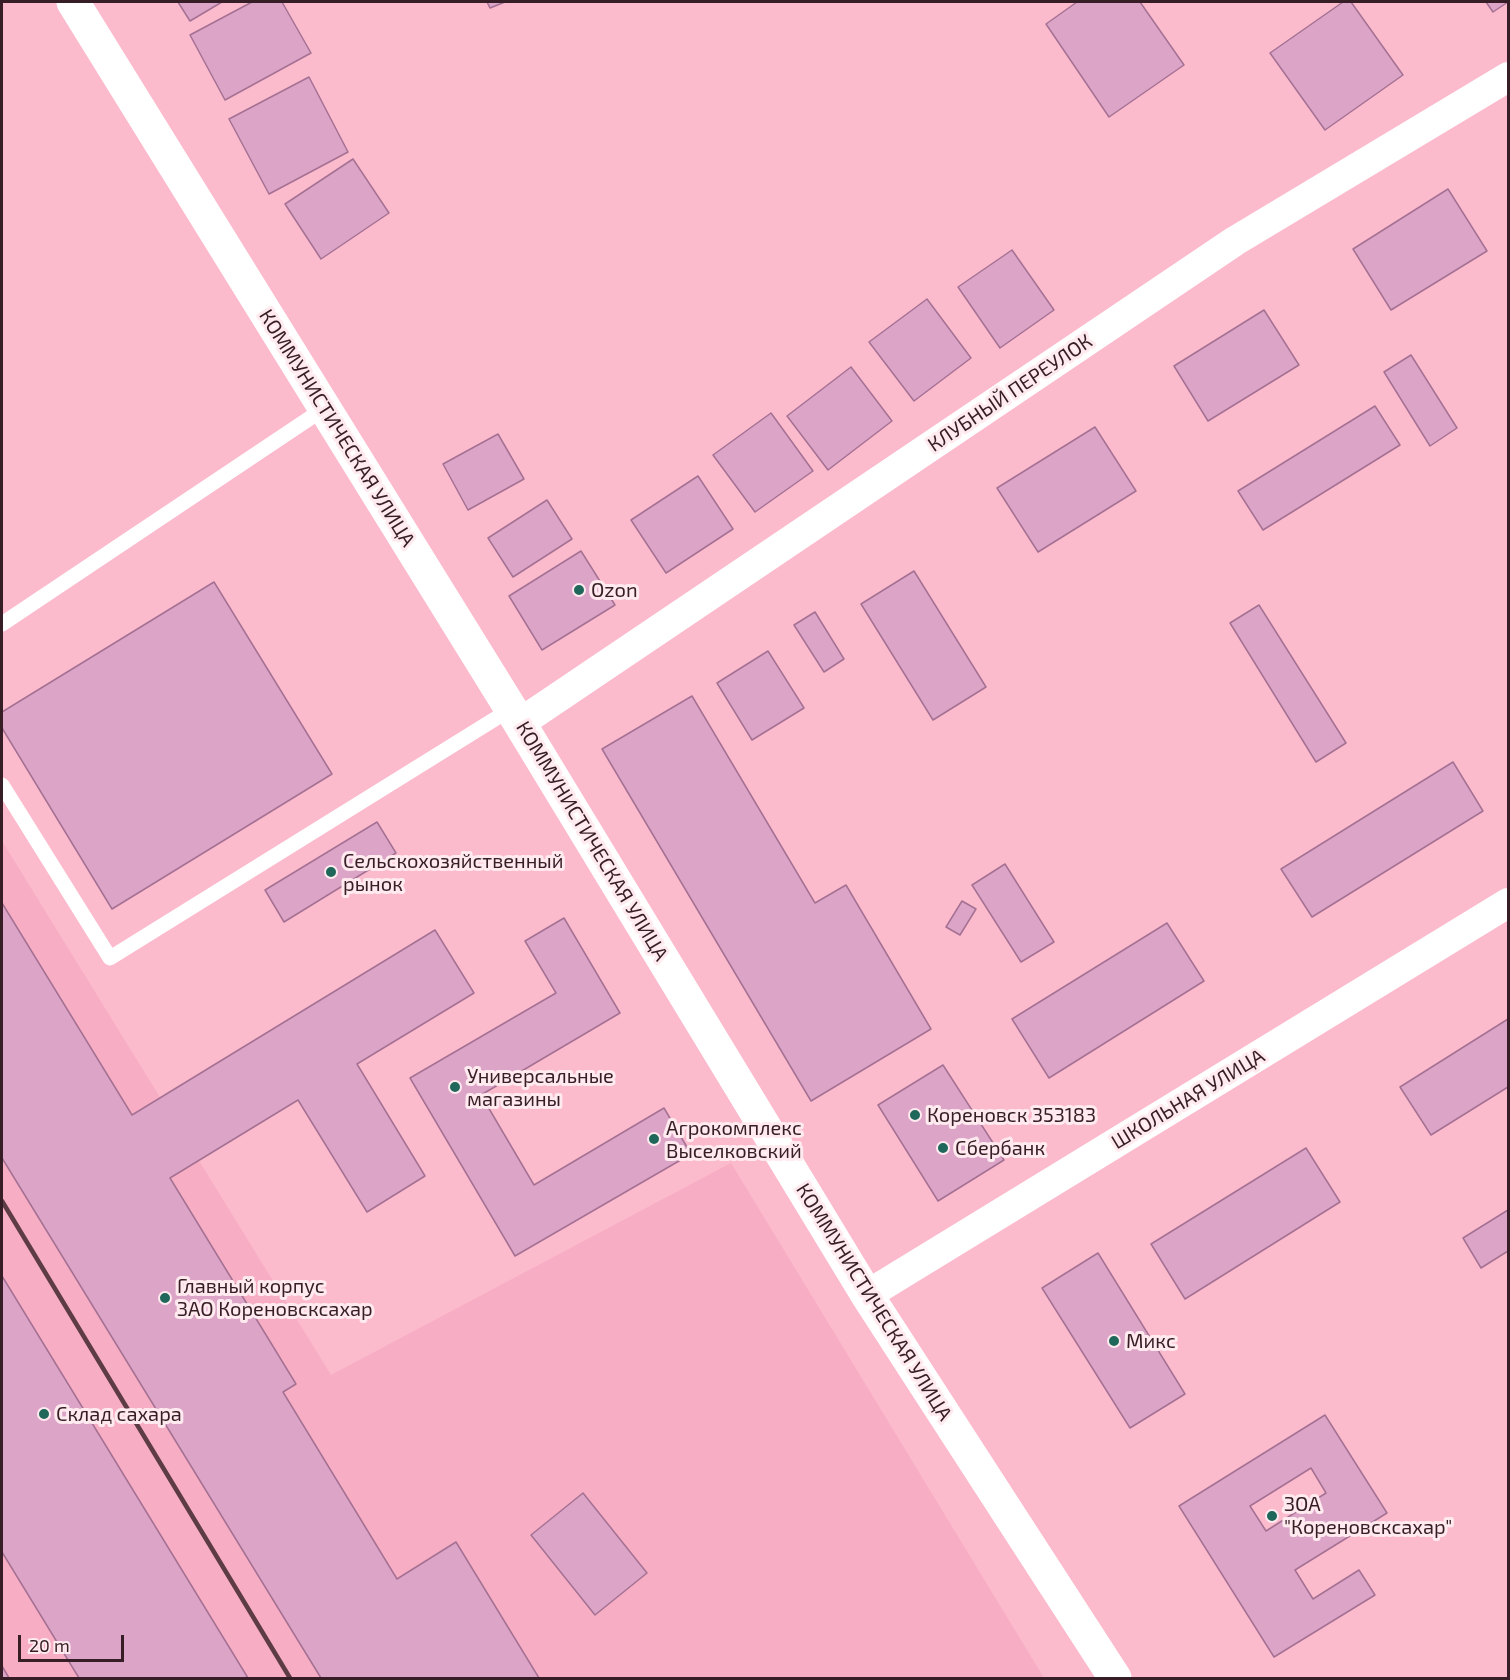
<!DOCTYPE html>
<html>
<head>
<meta charset="utf-8">
<style>
	body { margin:0 }
	#map { position:relative; width:1510px; height:1680px; overflow:hidden; background:#fcbacd; font-family:"Exo 2",sans-serif }
	canvas { display:block }
	.frame { position:absolute; inset:0; border:3px solid #371e26; pointer-events:none }
	.scale { position:absolute; left:18px; top:1635px; width:106px; height:27px; box-sizing:border-box; border:3px solid #371e26; border-top:0; padding-left:8px; font-size:18px; line-height:21px; white-space:nowrap; color:#371e26; -webkit-text-stroke:4px #ffeaef; paint-order:stroke }
</style>
</head>
<body>
<div id="map">
<canvas width="1510" height="1680"></canvas>
<div class="frame"></div>
<div class="scale">20 m</div>
</div>
<script>
const context = document.querySelector('canvas').getContext('2d');
context.lineJoin = 'round';
function paint(path, color) { context.fillStyle = color; context.fill(path, 'evenodd'); }
const toPath = rows => new Path2D(rows.map(r => 'M' + r).join(''));
function strokePath(path, color, width, dash) { context.strokeStyle = color; context.lineWidth = width; context.lineCap = dash ? 'butt' : 'round'; context.setLineDash(dash || []); context.stroke(path); }
function write(font, color, halo, rows, align = 'center') {
  context.font = font + ' "Exo 2",sans-serif'; context.lineWidth = 6; context.setLineDash([]); context.textBaseline = 'middle'; context.strokeStyle = halo; context.fillStyle = color; for (const [text, x, y, turn = 0] of rows) {
    context.save(); context.translate(x, y); context.rotate((+turn || 0) * Math.PI / 180); context.textAlign = isNaN(turn) ? turn : align; if (halo) context.strokeText(text, 0, 0); context.fillText(text, 0, 0); context.restore();
  }
}
const built = toPath([
	[2,841,331,1375,731,1163,1044,1678,2,1678]
]);
const building = toPath([
	[178,2,222,2,190,21,178,2],
	[252,2,282,2,311,53,225,100,190,35,252,2],
	[487,2,505,2,490,8,487,2],
	[1077,2,1140,2,1184,65,1109,117,1046,24,1077,2],
	[1343,2,1351,2,1403,75,1325,130,1270,53,1343,2],
	[1486,2,1508,2,1493,12,1486,2],
	[309,77,348,152,269,194,229,119,309,77],
	[353,159,389,213,321,259,285,204,353,159],
	[1448,189,1487,251,1391,310,1353,249,1448,189],
	[1012,250,1054,310,1000,348,958,287,1012,250],
	[927,299,971,358,914,401,869,342,927,299],
	[1264,310,1299,365,1208,421,1174,366,1264,310],
	[1411,355,1457,428,1430,446,1384,372,1411,355],
	[851,367,892,421,828,470,787,416,851,367],
	[1375,406,1400,445,1263,530,1238,491,1375,406],
	[771,413,813,471,755,512,713,455,771,413],
	[1095,427,1136,491,1038,552,997,488,1095,427],
	[498,434,524,479,468,510,443,464,498,434],
	[698,476,733,529,666,573,631,520,698,476],
	[547,500,572,539,513,577,488,538,547,500],
	[581,551,615,605,542,650,509,596,581,551],
	[914,571,986,687,933,720,861,604,914,571],
	[214,582,332,774,112,909,2,728,2,712,214,582],
	[1259,605,1346,743,1316,762,1230,623,1259,605],
	[815,612,844,659,824,672,794,625,815,612],
	[768,651,804,708,752,740,717,683,768,651],
	[692,696,815,903,846,885,931,1029,811,1101,602,749,692,696],
	[1453,762,1483,811,1312,917,1281,869,1453,762],
	[377,822,396,853,284,922,265,890,377,822],
	[1005,864,1054,942,1021,962,972,885,1005,864],
	[962,901,976,909,960,935,946,927,962,901],
	[2,903,132,1115,435,930,474,993,357,1064,425,1176,367,1212,298,1100,170,1178,296,1384,283,1392,397,1579,456,1542,539,1678,321,1678,2,1158,2,903],
	[564,918,620,1013,481,1095,534,1185,664,1108,691,1154,515,1256,410,1078,556,993,525,941,564,918],
	[1167,923,1204,981,1049,1078,1012,1019,1167,923],
	[1508,1019,1508,1087,1431,1135,1400,1087,1508,1019],
	[943,1065,1004,1160,938,1201,878,1105,943,1065],
	[1306,1148,1340,1202,1185,1299,1151,1244,1306,1148],
	[1508,1210,1508,1251,1481,1268,1463,1238,1508,1210],
	[1098,1253,1185,1394,1130,1428,1042,1288,1098,1253],
	[2,1276,248,1678,79,1678,2,1552,2,1276],
	[1325,1415,1387,1513,1295,1570,1313,1599,1359,1570,1375,1595,1274,1657,1179,1506,1325,1415],
	[1311,1468,1326,1493,1266,1531,1250,1506,1311,1468],
	[583,1493,647,1573,595,1615,531,1535,583,1493],
	[2,1666,9,1678,2,1678,2,1666]
]);
const service = toPath([
	[2,624,325,408],
	[2,785,110,958,511,709]
]);
const minor = toPath([
	[520,723,1235,241,1508,77],
	[867,1295,1508,903]
]);
const tertiary = toPath([
	[73,2,511,709,867,1295,1115,1678]
]);
const rail = toPath([
	[2,1201,290,1678]
]);
const markers = [
	[579,590,6,"#1f665b"],
	[331,872,6,"#1f665b"],
	[455,1087,6,"#1f665b"],
	[915,1115,6,"#1f665b"],
	[654,1139,6,"#1f665b"],
	[943,1148,6,"#1f665b"],
	[165,1298,6,"#1f665b"],
	[1114,1341,6,"#1f665b"],
	[44,1414,6,"#1f665b"],
	[1272,1516,6,"#1f665b"]
];
const streetNames = [
	["КЛУБНЫЙ ПЕРЕУЛОК",1010,393,-34],
	["КОММУНИСТИЧЕСКАЯ УЛИЦА",337,428,58],
	["КОММУНИСТИЧЕСКАЯ УЛИЦА",592,841,59],
	["ШКОЛЬНАЯ УЛИЦА",1188,1099,-31],
	["КОММУНИСТИЧЕСКАЯ УЛИЦА",874,1302,58]
];
const poiNames = [
	["Ozon",591,590],
	["Сельскохозяйственный",343,861],
	["рынок",343,884],
	["Универсальные",467,1076],
	["магазины",467,1099],
	["Кореновск 353183",927,1115],
	["Агрокомплекс",666,1128],
	["Выселковский",666,1151],
	["Сбербанк",955,1148],
	["Главный корпус",177,1286],
	["ЗАО Кореновсксахар",177,1309],
	["Микс",1126,1341],
	["Склад сахара",56,1414],
	["ЗОА",1284,1504],
	["\"Кореновсксахар\"",1284,1527]
];
paint(built, '#f7adc3');
paint(building, '#dca5c8');
strokePath(building, '#a57193', 1.5);
strokePath(service, '#fff', 15);
strokePath(minor, '#fff', 30);
strokePath(tertiary, '#fff', 33);
strokePath(rail, '#5d3c46', 4.5);
for (const [x, y, r, color] of markers) { const dot = new Path2D(); dot.arc(x, y, r, 0, 2 * Math.PI); context.fillStyle = color; context.fill(dot); strokePath(dot, '#ffeaef', 2); }
write('20px', '#371e26', '#ffeaef', streetNames);
write('20px', '#371e26', '#ffeaef', poiNames, 'left');
</script>
</body>
</html>
